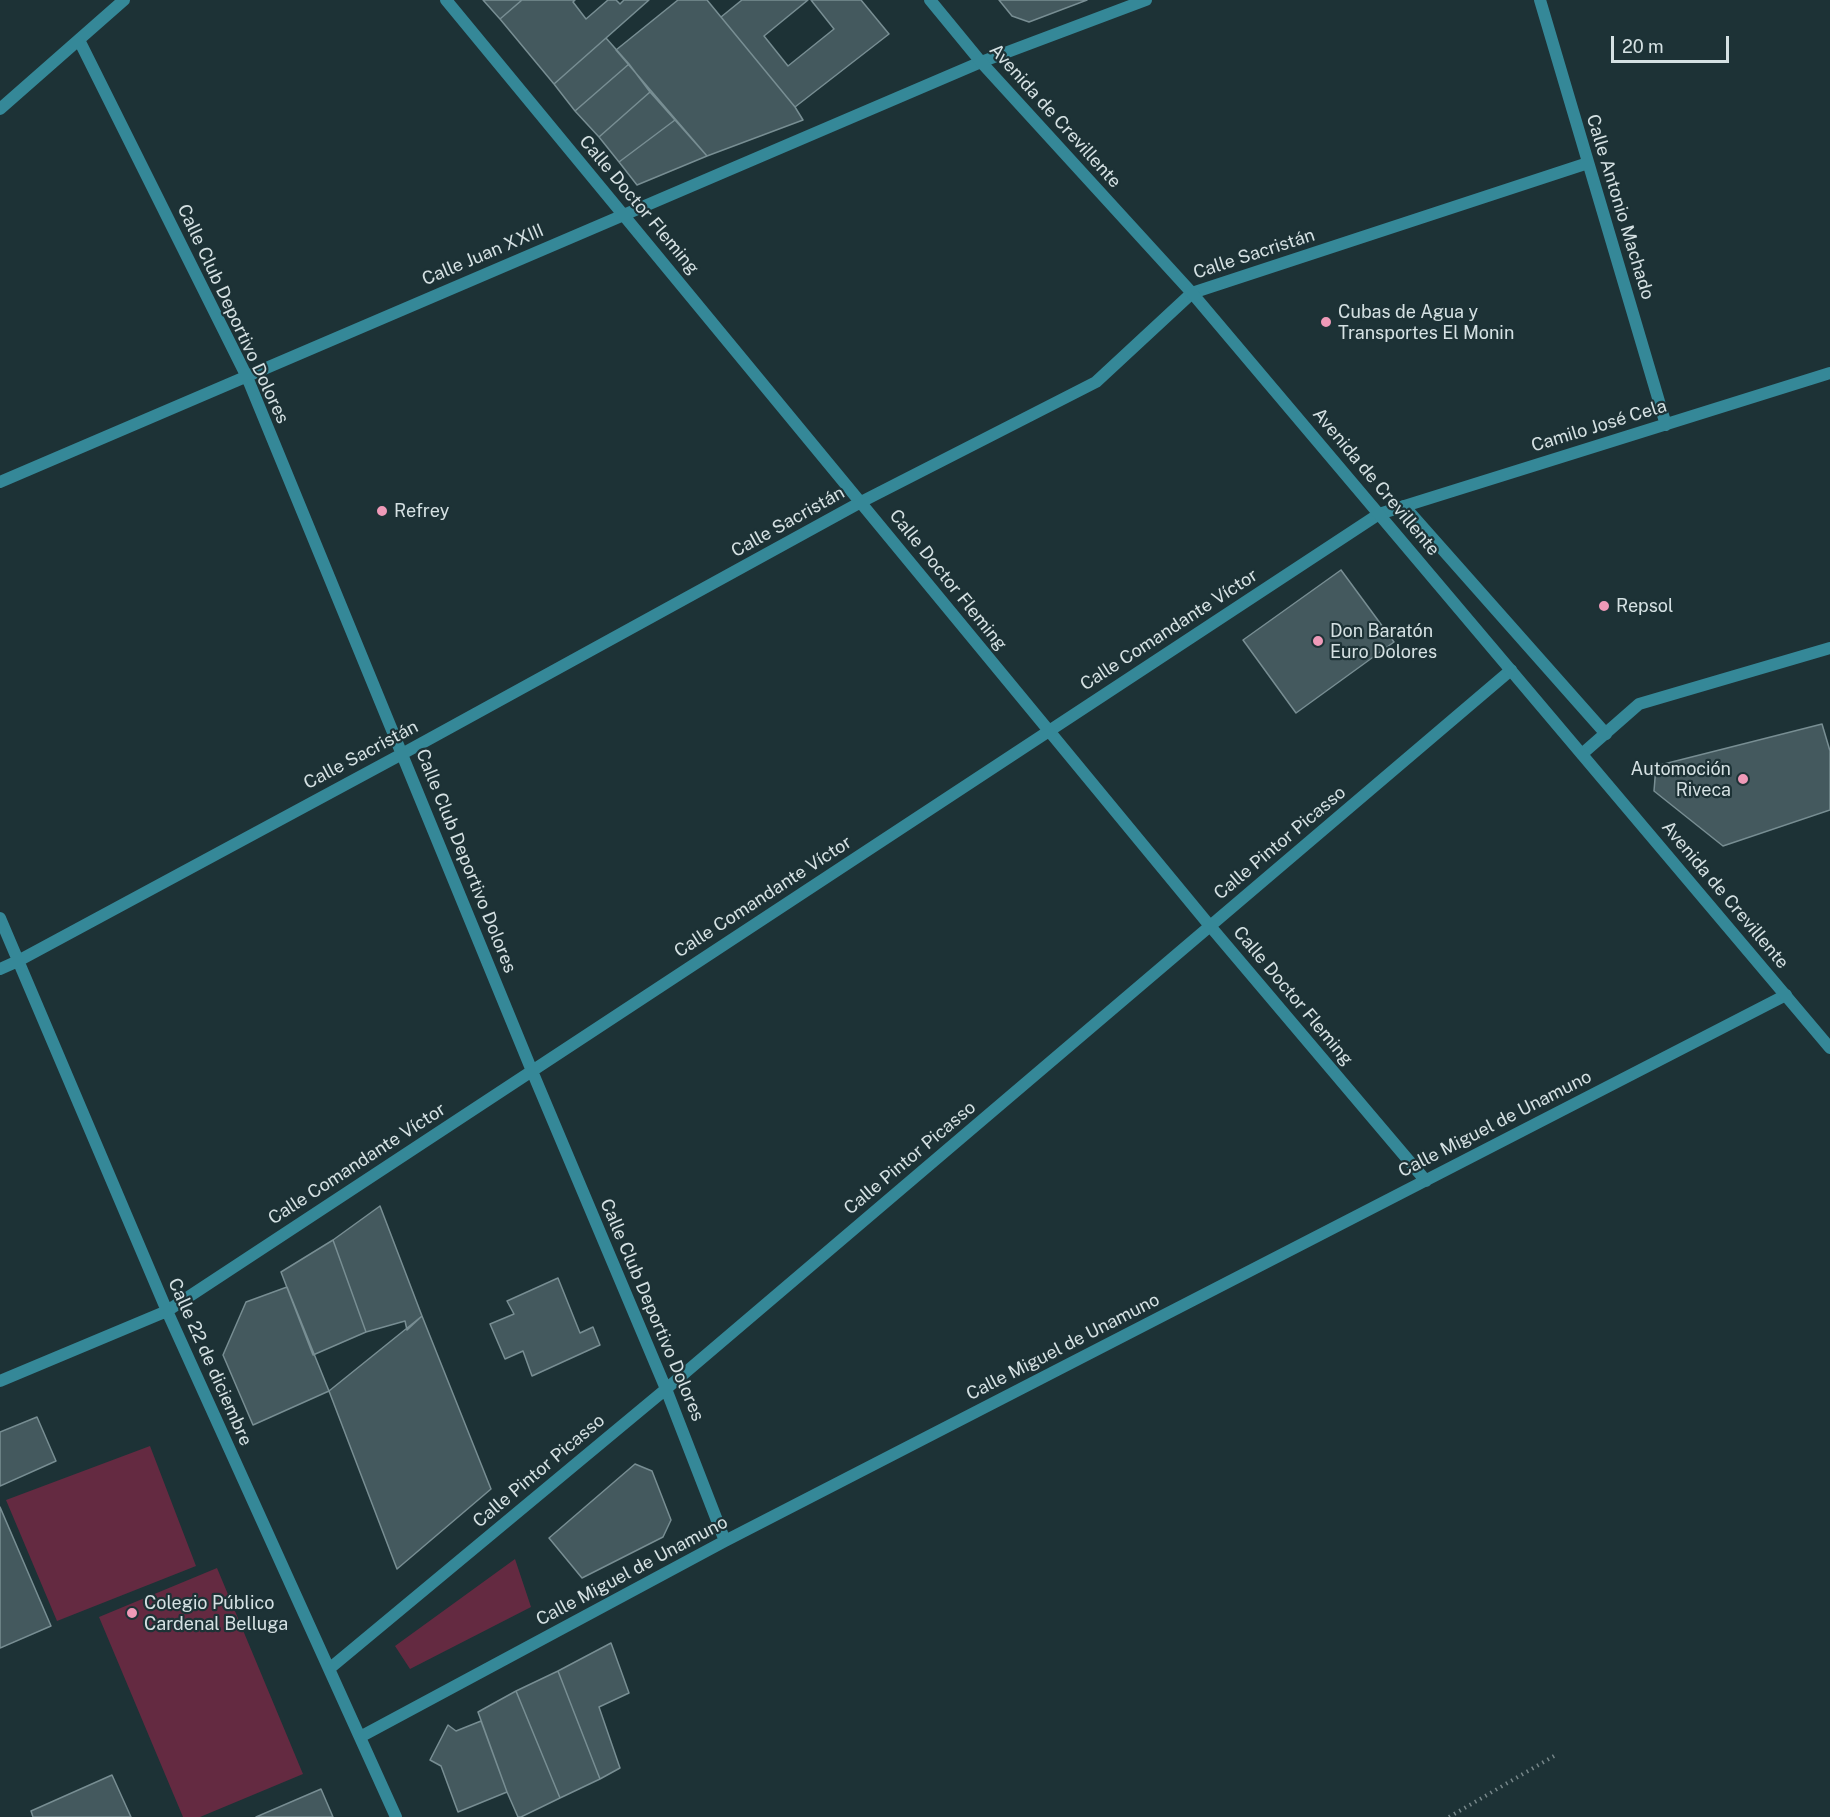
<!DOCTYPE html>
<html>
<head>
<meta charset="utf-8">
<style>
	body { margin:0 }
	#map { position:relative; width:1830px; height:1817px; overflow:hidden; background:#1d3236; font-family:"Public Sans",sans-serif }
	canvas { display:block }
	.scale { position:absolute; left:1611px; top:36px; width:118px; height:27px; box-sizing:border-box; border:3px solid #d5e1e3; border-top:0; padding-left:8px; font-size:18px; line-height:21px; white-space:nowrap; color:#d5e1e3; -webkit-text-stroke:4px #1d3236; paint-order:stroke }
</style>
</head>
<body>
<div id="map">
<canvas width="1830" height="1817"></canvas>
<div class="scale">20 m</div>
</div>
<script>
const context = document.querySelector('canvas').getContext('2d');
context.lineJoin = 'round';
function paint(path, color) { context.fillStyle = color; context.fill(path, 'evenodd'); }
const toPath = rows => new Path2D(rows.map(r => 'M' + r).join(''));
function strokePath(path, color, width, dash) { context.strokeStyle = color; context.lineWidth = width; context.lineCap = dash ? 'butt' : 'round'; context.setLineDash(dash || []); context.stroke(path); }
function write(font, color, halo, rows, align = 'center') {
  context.font = font + ' "Public Sans",sans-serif'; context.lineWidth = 4.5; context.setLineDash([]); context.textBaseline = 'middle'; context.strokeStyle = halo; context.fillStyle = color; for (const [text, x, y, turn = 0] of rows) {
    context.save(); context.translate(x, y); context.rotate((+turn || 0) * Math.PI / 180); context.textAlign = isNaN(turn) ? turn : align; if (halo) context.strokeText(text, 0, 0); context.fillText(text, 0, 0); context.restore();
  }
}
const green = toPath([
	[150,1446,196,1566,57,1621,6,1500],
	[515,1559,531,1607,410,1669,395,1646],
	[217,1568,303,1774,200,1817,183,1817,99,1617]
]);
const building = toPath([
	[483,0,522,0,500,19,483,0],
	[522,0,575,0,573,2,586,19,608,0,616,0,620,4,624,0,649,0,554,84,500,19,522,0],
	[678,0,707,0,795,107,803,120,707,156,616,50,678,0],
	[742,0,808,0,764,36,788,66,834,29,811,0,861,0,889,34,795,107,721,17,742,0],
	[999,0,1087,0,1029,22,1012,16,999,0],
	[606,38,629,64,575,111,554,84,606,38],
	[629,64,650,92,599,137,575,111,629,64],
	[650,92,675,120,619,162,599,137,650,92],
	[675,120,707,156,637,185,619,162,675,120],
	[1341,570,1394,642,1296,713,1243,640,1341,570],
	[1822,724,1830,751,1830,810,1723,846,1654,791,1656,766,1822,724],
	[380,1206,422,1316,407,1330,405,1321,366,1332,333,1240,380,1206],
	[333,1240,366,1332,313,1355,281,1272,333,1240],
	[558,1278,580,1333,593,1327,600,1345,532,1376,523,1351,505,1359,490,1324,514,1314,507,1301,558,1278],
	[287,1287,329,1391,253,1425,223,1355,246,1302,287,1287],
	[422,1316,491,1489,397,1569,329,1391,422,1316],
	[37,1417,56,1461,0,1486,0,1432,37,1417],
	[635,1464,652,1471,671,1520,663,1537,582,1578,549,1538,635,1464],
	[0,1507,51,1626,0,1648,0,1507],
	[611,1643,629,1693,599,1707,620,1768,600,1779,558,1671,611,1643],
	[558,1671,600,1779,560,1798,516,1691,558,1671],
	[516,1691,560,1798,521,1817,518,1817,507,1792,478,1712,516,1691],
	[481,1721,507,1792,458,1812,441,1766,430,1760,448,1725,456,1731,481,1721],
	[112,1775,131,1817,33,1817,31,1811,112,1775],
	[321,1789,333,1817,256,1817,321,1789]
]);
const path = toPath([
	[1449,1817,1554,1756]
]);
const service = toPath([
	[1404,506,1606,734]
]);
const minor = toPath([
	[446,0,1210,926,1426,1181],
	[1540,0,1666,425],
	[79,40,247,377,532,1071,666,1389,725,1541],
	[0,109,124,0],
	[0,482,981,62,1146,0],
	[1582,754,1639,704,1830,648],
	[0,918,167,1311,396,1817],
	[0,969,18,961,402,754,861,502,1096,382,1192,293,1588,163],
	[0,1381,167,1311,1379,514,1830,373],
	[329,1669,666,1389,1511,670],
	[360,1737,725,1541,1786,995]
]);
const tertiary = toPath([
	[930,0,981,62,1192,293,1830,1048]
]);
const markers = [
	[1326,322,6,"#ef9ab8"],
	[382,511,6,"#ef9ab8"],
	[1604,606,6,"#ef9ab8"],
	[1318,641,6,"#ef9ab8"],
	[1743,779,6,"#ef9ab8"],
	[132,1613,6,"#ef9ab8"]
];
const streetNames = [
	["Avenida de Crevillente",1055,116,48],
	["Calle Doctor Fleming",639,205,50],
	["Calle Antonio Machado",1620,207,73],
	["Calle Sacristán",1254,254,-18],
	["Calle Juan XXIII",483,255,-23],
	["Calle Club Deportivo Dolores",233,314,65],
	["Camilo José Cela",1599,426,-17],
	["Avenida de Crevillente",1376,482,50],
	["Calle Sacristán",788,522,-29],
	["Calle Doctor Fleming",948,580,51],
	["Calle Comandante Víctor",1169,630,-33],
	["Calle Sacristán",361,755,-28],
	["Calle Pintor Picasso",1280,843,-40],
	["Calle Club Deportivo Dolores",466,861,68],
	["Avenida de Crevillente",1725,895,50],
	["Calle Comandante Víctor",763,897,-33],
	["Calle Doctor Fleming",1293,996,50],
	["Calle Miguel de Unamuno",1495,1124,-27],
	["Calle Pintor Picasso",910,1158,-40],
	["Calle Comandante Víctor",357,1164,-33],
	["Calle Club Deportivo Dolores",652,1310,67],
	["Calle Miguel de Unamuno",1063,1347,-27],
	["Calle 22 de diciembre",210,1362,66],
	["Calle Pintor Picasso",539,1471,-40],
	["Calle Miguel de Unamuno",632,1571,-28]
];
const poiNames = [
	["Cubas de Agua y",1338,312],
	["Transportes El Monin",1338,333],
	["Refrey",394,511],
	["Repsol",1616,606],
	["Don Baratón",1330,631],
	["Euro Dolores",1330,652],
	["Automoción",1731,769,"right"],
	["Riveca",1731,790,"right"],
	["Colegio Público",144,1603],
	["Cardenal Belluga",144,1624]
];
paint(green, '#642a41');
paint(building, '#44595e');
strokePath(building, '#788e93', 1.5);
strokePath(path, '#77878a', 4, [1.5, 4.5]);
strokePath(service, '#358898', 12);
strokePath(minor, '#358898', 12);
strokePath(tertiary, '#358898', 12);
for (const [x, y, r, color] of markers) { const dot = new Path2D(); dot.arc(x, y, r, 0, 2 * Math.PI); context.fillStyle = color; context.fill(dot); strokePath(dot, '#1d3236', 2); }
write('18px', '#d5e1e3', '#1d3236', streetNames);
write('18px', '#d5e1e3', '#1d3236', poiNames, 'left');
</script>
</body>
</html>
